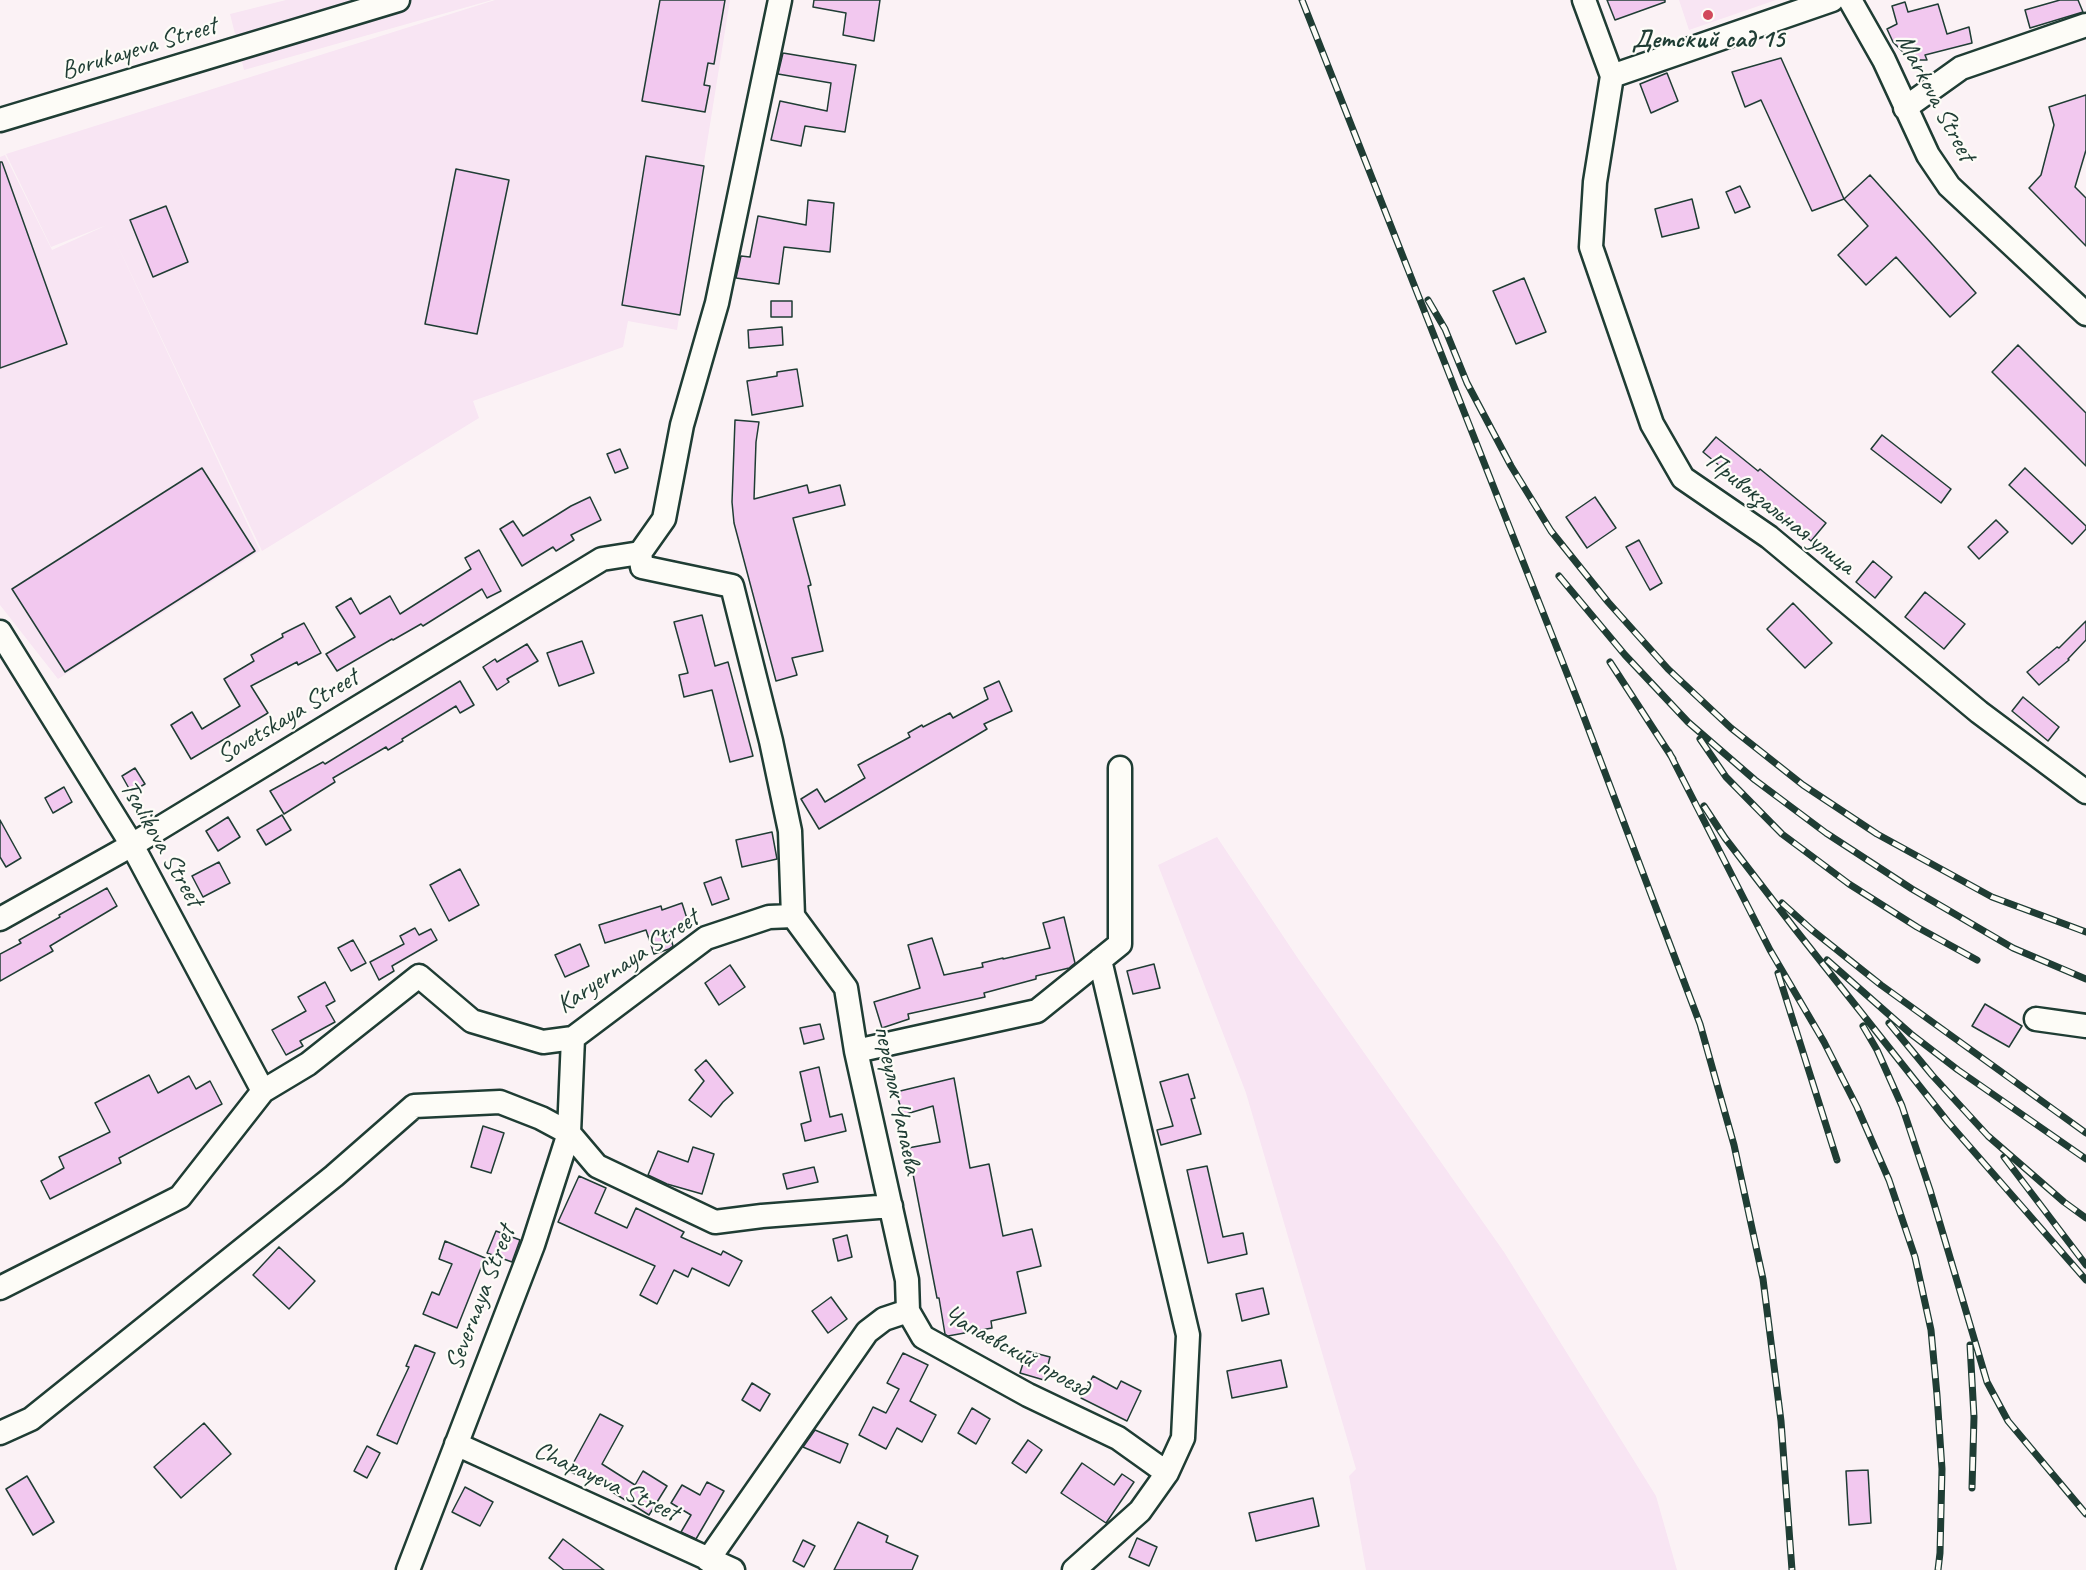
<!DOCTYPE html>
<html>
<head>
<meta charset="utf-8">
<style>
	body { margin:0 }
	canvas { display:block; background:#fbf2f5 }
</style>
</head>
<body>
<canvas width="2086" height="1570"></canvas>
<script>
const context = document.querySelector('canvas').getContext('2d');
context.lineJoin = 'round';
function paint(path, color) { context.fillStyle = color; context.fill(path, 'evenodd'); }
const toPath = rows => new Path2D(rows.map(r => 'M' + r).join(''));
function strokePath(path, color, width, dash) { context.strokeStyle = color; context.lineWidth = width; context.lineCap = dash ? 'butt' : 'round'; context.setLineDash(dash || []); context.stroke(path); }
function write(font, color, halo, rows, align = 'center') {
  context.font = font + ' Caveat,sans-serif'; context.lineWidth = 4.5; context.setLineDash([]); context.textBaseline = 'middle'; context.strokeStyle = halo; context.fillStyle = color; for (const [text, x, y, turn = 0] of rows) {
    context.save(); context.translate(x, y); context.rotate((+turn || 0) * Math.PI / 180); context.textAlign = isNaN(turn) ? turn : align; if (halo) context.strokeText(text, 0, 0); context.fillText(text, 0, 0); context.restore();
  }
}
const built = toPath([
	[286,0,492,0,244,70,230,14],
	[495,0,730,0,677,330,628,321,623,347,473,401,479,418,262,551,108,225,260,551,58,679,0,605,0,157,5,155,52,250,107,225,51,247,6,154],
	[1679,0,1776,0,1689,30],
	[1217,837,1299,960,1504,1252,1656,1496,1677,1570,1366,1570,1349,1476,1356,1469,1246,1093,1158,865]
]);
const building = toPath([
	[660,0,725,0,714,64,708,63,704,85,710,86,705,112,642,101,660,0],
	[814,0,880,0,874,41,843,35,846,13,813,7,814,0],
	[1607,0,1665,0,1665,2,1615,20,1607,0],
	[2060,0,2078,0,2083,12,2030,28,2025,10,2060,0],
	[1905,2,1908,12,1938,4,1947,34,1969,27,1972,43,1925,55,1927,60,1911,60,1893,42,1887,29,1897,24,1892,6,1905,2],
	[783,53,856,65,845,132,805,126,801,146,771,140,780,101,827,111,831,83,778,74,783,53],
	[1781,58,1844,199,1812,211,1761,100,1745,107,1732,72,1781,58],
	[1667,73,1678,101,1651,113,1640,84,1667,73],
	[2086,95,2086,150,2075,187,2086,198,2086,246,2029,188,2041,175,2054,125,2049,107,2086,95],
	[646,156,704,166,680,315,622,305,646,156],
	[0,162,2,162,67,344,0,368,0,162],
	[456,169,509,180,477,334,425,324,456,169],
	[1870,175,1976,293,1950,317,1896,257,1866,285,1838,255,1868,226,1844,199,1870,175],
	[1740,186,1750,207,1735,213,1726,192,1740,186],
	[1692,199,1699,228,1662,237,1655,209,1692,199],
	[808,200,834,203,830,252,784,247,779,284,736,278,741,256,750,257,758,216,806,225,808,200],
	[166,206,188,262,153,277,130,220,166,206],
	[1524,278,1546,332,1516,344,1493,291,1524,278],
	[771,301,792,301,792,317,771,317,771,301],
	[782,327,783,345,749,348,748,330,782,327],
	[2018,345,2086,413,2086,466,1992,372,2018,345],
	[797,369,803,406,752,415,747,381,777,376,777,372,797,369],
	[735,420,759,422,756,442,754,499,807,485,809,493,840,485,845,505,793,518,811,585,808,586,823,651,792,658,797,675,776,681,734,523,732,502,735,420],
	[1882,435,1951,489,1941,503,1871,449,1882,435],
	[1716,437,1758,471,1760,469,1826,523,1811,541,1703,452,1716,437],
	[620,449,628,468,615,473,607,454,620,449],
	[202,468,255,551,65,672,12,589,202,468],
	[2025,468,2086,526,2086,529,2072,544,2009,485,2025,468],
	[590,497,601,520,571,535,574,540,556,551,553,547,522,566,500,529,513,521,523,536,571,506,590,497],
	[1595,497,1616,528,1587,548,1566,517,1595,497],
	[1996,520,2008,532,1979,559,1968,547,1996,520],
	[1639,540,1662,583,1650,590,1626,547,1639,540],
	[479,550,501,591,487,598,482,589,423,626,421,624,393,640,392,639,337,671,326,654,355,637,336,607,351,598,360,614,390,596,400,614,471,569,465,558,479,550],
	[1873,561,1892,577,1875,598,1856,582,1873,561],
	[1925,592,1965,624,1944,649,1905,617,1925,592],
	[1793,603,1832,643,1805,668,1767,629,1793,603],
	[702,615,715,666,728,662,753,756,730,762,712,690,684,697,679,675,688,673,674,622,702,615],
	[2086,621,2086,640,2068,659,2069,660,2039,685,2027,672,2057,647,2059,648,2086,621],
	[304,623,321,653,298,665,297,662,251,686,268,713,191,759,171,725,192,712,202,729,240,706,224,679,254,661,251,655,283,637,282,634,304,623],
	[582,641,594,673,559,686,547,653,582,641],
	[527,644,538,661,507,679,509,682,497,690,483,667,495,659,497,662,527,644],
	[460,681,474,705,460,713,456,706,402,739,403,741,388,750,386,747,333,778,335,782,284,814,270,791,323,762,325,764,460,681],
	[999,681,1012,711,984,724,987,729,819,829,801,799,817,789,825,802,865,778,858,765,910,737,908,733,922,725,923,727,950,713,953,718,988,699,984,688,999,681],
	[2023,697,2059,727,2048,741,2012,711,2023,697],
	[135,768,145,784,131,792,122,776,135,768],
	[64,787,72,802,53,813,45,798,64,787],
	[282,815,291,830,266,845,257,830,282,815],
	[228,817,240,837,218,851,206,831,228,817],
	[0,820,21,858,6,867,0,857,0,820],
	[772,832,777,859,742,867,736,840,772,832],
	[219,862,230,883,203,897,192,876,219,862],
	[460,869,479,905,449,921,430,885,460,869],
	[721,877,729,899,712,905,704,883,721,877],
	[107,888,117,906,50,946,53,951,0,981,0,954,21,943,19,940,60,917,59,915,107,888],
	[682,903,689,925,669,932,673,946,669,949,654,954,646,930,605,943,599,925,661,906,662,910,682,903],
	[1064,917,1075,963,1069,968,1036,976,1036,979,984,993,985,997,908,1014,909,1019,882,1028,874,1002,920,988,908,945,932,938,944,975,983,967,982,963,1003,958,1003,959,1050,948,1043,923,1064,917],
	[415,928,419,935,431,929,437,940,392,966,394,971,379,980,370,962,404,944,400,936,415,928],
	[353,940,366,963,351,971,338,948,353,940],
	[580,944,589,966,565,977,555,955,580,944],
	[1154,964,1160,988,1133,994,1127,971,1154,964],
	[730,965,745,987,719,1005,705,983,730,965],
	[325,982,335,1001,326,1006,335,1022,300,1041,303,1046,286,1055,272,1030,306,1011,298,997,325,982],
	[1985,1004,2022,1026,2009,1047,1972,1026,1985,1004],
	[820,1024,824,1039,804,1044,800,1028,820,1024],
	[706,1060,733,1093,723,1102,711,1117,689,1100,704,1081,695,1070,706,1060],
	[819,1067,830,1117,842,1114,846,1131,805,1141,801,1124,811,1121,800,1072,819,1067],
	[1188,1074,1195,1098,1191,1099,1201,1134,1161,1145,1157,1130,1173,1126,1160,1082,1188,1074],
	[149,1075,158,1093,189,1076,196,1089,210,1081,222,1104,119,1158,121,1163,50,1199,41,1181,64,1168,59,1157,110,1132,95,1103,149,1075],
	[954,1078,970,1168,989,1164,1003,1236,1032,1229,1041,1266,1017,1272,1026,1313,991,1321,992,1328,948,1336,945,1334,939,1298,937,1298,908,1148,940,1142,933,1106,903,1115,896,1092,954,1078],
	[483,1126,504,1133,491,1173,471,1167,483,1126],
	[693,1147,714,1154,702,1194,667,1184,648,1175,658,1151,688,1162,693,1147],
	[1207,1166,1223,1237,1243,1233,1247,1254,1208,1263,1187,1170,1207,1166],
	[814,1167,818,1182,787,1189,783,1174,814,1167],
	[579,1176,606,1188,595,1213,627,1228,636,1208,684,1232,681,1237,721,1255,723,1251,742,1261,729,1286,692,1268,688,1277,674,1270,657,1304,640,1295,655,1266,558,1222,579,1176],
	[496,1231,520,1240,512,1262,487,1253,496,1231],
	[847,1235,852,1257,838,1261,833,1239,847,1235],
	[445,1241,485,1258,457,1328,423,1314,432,1292,439,1295,452,1264,439,1259,445,1241],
	[279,1247,315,1281,289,1309,253,1275,279,1247],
	[1263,1288,1269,1314,1242,1321,1236,1294,1263,1288],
	[831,1297,847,1319,828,1333,812,1311,831,1297],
	[415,1345,435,1353,397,1444,377,1435,409,1367,406,1366,415,1345],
	[1027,1351,1050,1357,1044,1380,1020,1373,1027,1351],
	[903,1353,928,1365,910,1401,936,1415,922,1442,897,1428,886,1449,859,1435,873,1407,886,1413,899,1389,887,1383,903,1353],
	[1281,1360,1287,1387,1232,1398,1227,1371,1281,1360],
	[1093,1376,1117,1389,1121,1381,1141,1391,1127,1421,1081,1398,1093,1376],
	[752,1383,770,1394,760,1411,742,1400,752,1383],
	[972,1408,990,1419,976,1444,958,1433,972,1408],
	[600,1414,623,1426,602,1464,635,1485,643,1471,667,1486,649,1515,587,1476,585,1479,569,1471,600,1414],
	[204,1423,231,1454,181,1498,154,1467,204,1423],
	[815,1430,848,1444,840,1463,803,1447,815,1430],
	[1028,1440,1042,1450,1026,1473,1012,1463,1028,1440],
	[367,1446,380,1453,367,1478,354,1471,367,1446],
	[1082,1463,1114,1485,1122,1474,1134,1482,1106,1523,1061,1493,1082,1463],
	[1868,1470,1871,1523,1849,1525,1846,1471,1868,1470],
	[27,1476,54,1522,33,1535,6,1489,27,1476],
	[707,1482,724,1491,696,1539,681,1532,691,1515,671,1503,682,1485,700,1495,707,1482],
	[465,1487,493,1502,480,1526,452,1512,465,1487],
	[1313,1498,1319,1526,1256,1541,1249,1513,1313,1498],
	[858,1522,888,1536,886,1542,918,1556,912,1570,834,1570,858,1522],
	[1137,1538,1157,1547,1149,1566,1129,1557,1137,1538],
	[563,1539,604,1570,564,1570,549,1558,563,1539],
	[803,1540,815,1546,804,1567,793,1561,803,1540]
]);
const minor = toPath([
	[1584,0,1612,76,1832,0],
	[1850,0,1884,60,1928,155,1949,186,2086,314],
	[1612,76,1595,182,1591,247,1652,424,1683,478,1769,537,1979,712,2086,792],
	[1905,108,1961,68,2086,25],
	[0,120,398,0],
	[0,632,132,845,263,1091],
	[793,916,846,988,856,1051,907,1280,908,1311],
	[0,919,132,845,602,559,640,553,664,519,682,425,717,303,780,0],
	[2036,1019,2086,1026],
	[856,1051,1037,1011,1120,944,1120,768],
	[0,1288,180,1197,263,1091,308,1064,419,976,472,1021,543,1042,573,1038,706,938,769,917,793,916,790,831,771,741,732,586,642,567,640,553],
	[0,1433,31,1419,334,1176,414,1106,500,1102,541,1118,569,1133,597,1166,715,1222,762,1216,891,1206],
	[456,1444,733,1570],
	[708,1560,867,1332,884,1319,908,1311,923,1337,1028,1395,1118,1438,1167,1473],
	[408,1570,533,1245,569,1133,573,1038],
	[1074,1570,1140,1511,1167,1473,1183,1438,1188,1335,1100,960]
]);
const rail = toPath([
	[1302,0,1579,704,1700,1024,1734,1145,1763,1279,1781,1421,1792,1570],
	[1428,300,1445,329,1467,383,1511,466,1551,531,1608,602,1668,669,1731,728,1803,785,1877,834,1992,897,2086,932],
	[1559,576,1625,655,1688,722,1755,780,1826,833,1912,889,2013,948,2086,979],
	[1610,662,1673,759],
	[1700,739,1726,777,1782,834,1849,884,1917,927,1977,960],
	[1669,752,1770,950,1824,1042,1857,1107,1889,1180,1915,1257,1931,1330,1937,1395,1942,1469,1940,1553,1938,1570],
	[1704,806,1725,838,1795,929,1948,1122,2086,1280],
	[1782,903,1812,930,1881,985,2086,1133],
	[1827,960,1911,1034,1958,1070,2086,1159],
	[1778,973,1837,1160],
	[1889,1023,1932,1075,1988,1136,2064,1202,2086,1218],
	[1863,1026,1877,1050,1902,1106,1930,1190,1987,1382,2008,1421,2086,1514],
	[2004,1157,2086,1265],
	[1970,1345,1974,1417,1972,1488]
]);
const markers = [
	[1708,15,6,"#d1495b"]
];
const poiNames = [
	["Детский сад 15",1708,40]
];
const streetNames = [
	["Borukayeva Street",139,49,-17],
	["Markova Street",1935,98,62],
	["Привокзальная улица",1780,514,38],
	["Sovetskaya Street",288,717,-31],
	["Tsalikova Street",161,844,60],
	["Karyernaya Street",628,962,-34],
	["переулок Чапаева",897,1100,78],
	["Severnaya Street",481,1298,-69],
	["Чапаевский проезд",1016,1352,29],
	["Chapayeva Street",606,1482,25]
];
paint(built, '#f8e5f3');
paint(building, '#f2c8ef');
strokePath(building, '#1f3d34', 1.5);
strokePath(minor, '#1f3d34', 27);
strokePath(minor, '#fdfcf7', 22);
strokePath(rail, '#1f3d34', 7);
strokePath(rail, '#fdfcf7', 4.5, [14]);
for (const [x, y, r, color] of markers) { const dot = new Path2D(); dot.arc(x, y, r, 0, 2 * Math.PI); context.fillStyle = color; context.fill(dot); strokePath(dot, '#fdfcf7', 2); }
write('bold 26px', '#1f3d34', '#fdfcf7', poiNames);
write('26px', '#1f3d34', '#fdfcf7', streetNames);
</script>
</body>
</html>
